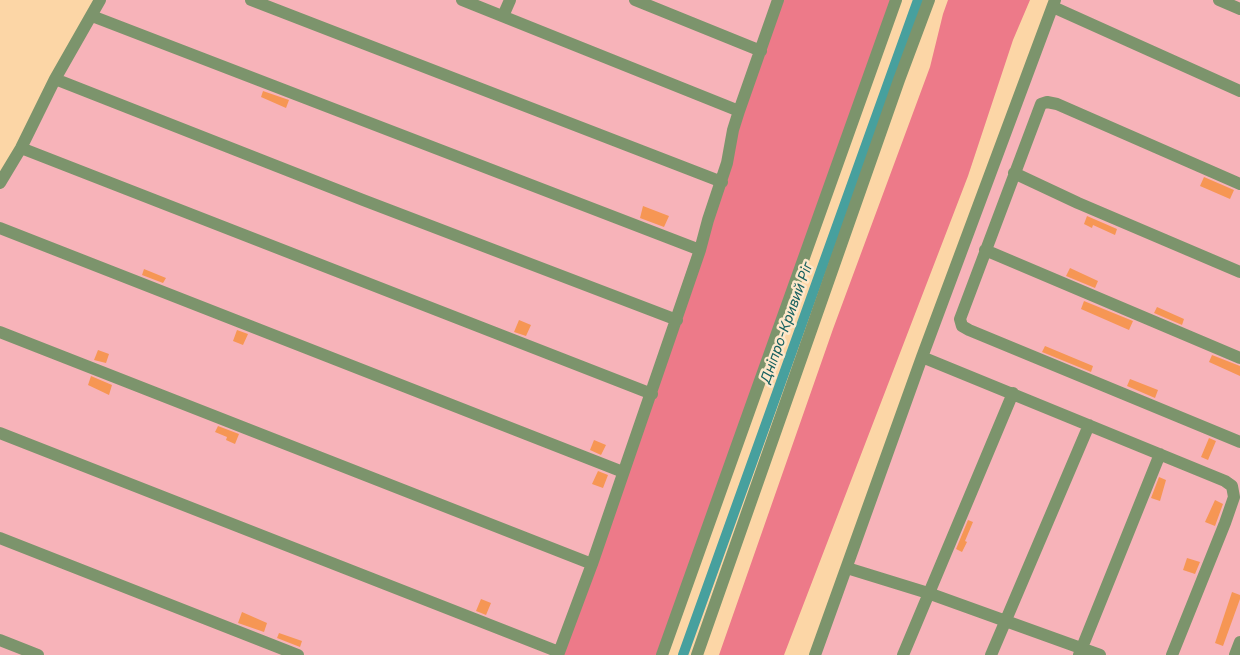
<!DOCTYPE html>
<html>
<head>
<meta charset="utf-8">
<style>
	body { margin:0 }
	canvas { display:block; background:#fcd6a6 }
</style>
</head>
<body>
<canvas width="1240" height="655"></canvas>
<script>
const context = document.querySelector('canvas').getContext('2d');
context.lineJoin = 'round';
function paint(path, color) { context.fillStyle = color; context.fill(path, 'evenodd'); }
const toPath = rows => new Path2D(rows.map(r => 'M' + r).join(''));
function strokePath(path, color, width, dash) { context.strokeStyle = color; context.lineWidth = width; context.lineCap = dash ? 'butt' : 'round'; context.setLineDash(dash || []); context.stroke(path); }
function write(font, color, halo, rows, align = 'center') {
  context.font = font + ' Inter,sans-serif'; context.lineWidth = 5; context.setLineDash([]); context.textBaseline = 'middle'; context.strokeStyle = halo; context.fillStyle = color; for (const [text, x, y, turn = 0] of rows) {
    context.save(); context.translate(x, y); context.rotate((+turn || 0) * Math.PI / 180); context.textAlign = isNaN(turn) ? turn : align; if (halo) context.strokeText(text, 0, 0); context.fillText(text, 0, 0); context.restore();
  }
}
const green = toPath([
	[100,0,778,0,727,163,558,655,0,655,0,183],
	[1055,0,1240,0,1240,655,815,655]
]);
const forest = toPath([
	[778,0,896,0,662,655,558,655],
	[948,0,1030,0,1013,40,968,176,784,655,719,655,833,329,930,67,943,14]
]);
const canal = toPath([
	[683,655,918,0]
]);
const building = toPath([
	[263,91,289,100,286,108,261,97],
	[1204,177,1234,190,1230,199,1200,186],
	[643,206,669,216,664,227,640,218],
	[1087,216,1117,229,1115,235,1093,225,1092,228,1084,224],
	[1070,268,1098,281,1095,288,1066,276],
	[144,269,166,278,163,283,142,275],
	[1084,301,1133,321,1129,330,1081,309],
	[1157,307,1184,319,1182,325,1154,313],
	[519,320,531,325,526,336,514,332],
	[237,330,248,334,243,345,233,341],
	[1045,346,1093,366,1091,372,1042,352],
	[98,350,109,354,106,363,94,360],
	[1212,355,1240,366,1240,376,1209,362],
	[91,376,112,385,109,395,88,385],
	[1130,379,1158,390,1155,398,1127,386],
	[218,426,239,434,235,444,226,440,227,437,215,432],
	[1209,438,1216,441,1208,460,1201,457],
	[594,440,606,445,601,455,590,450],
	[598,471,608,475,603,488,592,484],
	[1159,477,1166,480,1160,501,1151,498],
	[1215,500,1223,504,1215,526,1205,522],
	[968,520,973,522,965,541,967,542,962,552,956,549],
	[1187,558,1200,562,1195,574,1183,570],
	[1232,592,1240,595,1240,599,1223,646,1215,643],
	[481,599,491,603,486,615,476,611],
	[242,612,267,623,264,632,238,623],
	[279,633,302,641,300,647,277,638]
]);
const minor = toPath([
	[251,0,722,182],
	[462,0,739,111],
	[635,0,761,51],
	[1219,0,1240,9],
	[1053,7,1240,91],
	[92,16,700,250],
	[503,16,510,0],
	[55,79,363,200,677,320],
	[21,148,652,394],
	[1014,173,1078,203,1240,272],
	[0,183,21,148,55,79,100,0],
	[1240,184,1057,104,1047,102,1041,104,960,319,962,326,969,330,1240,442],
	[0,228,623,472],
	[985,250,1240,358],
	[0,332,592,564],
	[922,357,1225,481,1232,486,1234,497,1225,523,1172,655],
	[0,433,559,652],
	[0,538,298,655],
	[847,568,928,593,1100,655],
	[0,640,38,655],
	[558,655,592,564,700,250,708,220,727,163,733,130,739,111,778,0],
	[662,655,896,0],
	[697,655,899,80,929,0],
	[815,655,922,357,1055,0],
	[903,655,1013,393],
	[991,655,1089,425],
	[1079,655,1160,454],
	[1235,655,1240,642]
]);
const waterNames = [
	["Дніпро-Кривий Ріг",787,323,-70]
];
paint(green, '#f7b3b9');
paint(forest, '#ed7a89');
strokePath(canal, '#47a09e', 10);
paint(building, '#f69654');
strokePath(minor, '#7c946c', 12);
write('italic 14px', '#196160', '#fee7ca', waterNames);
</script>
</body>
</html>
